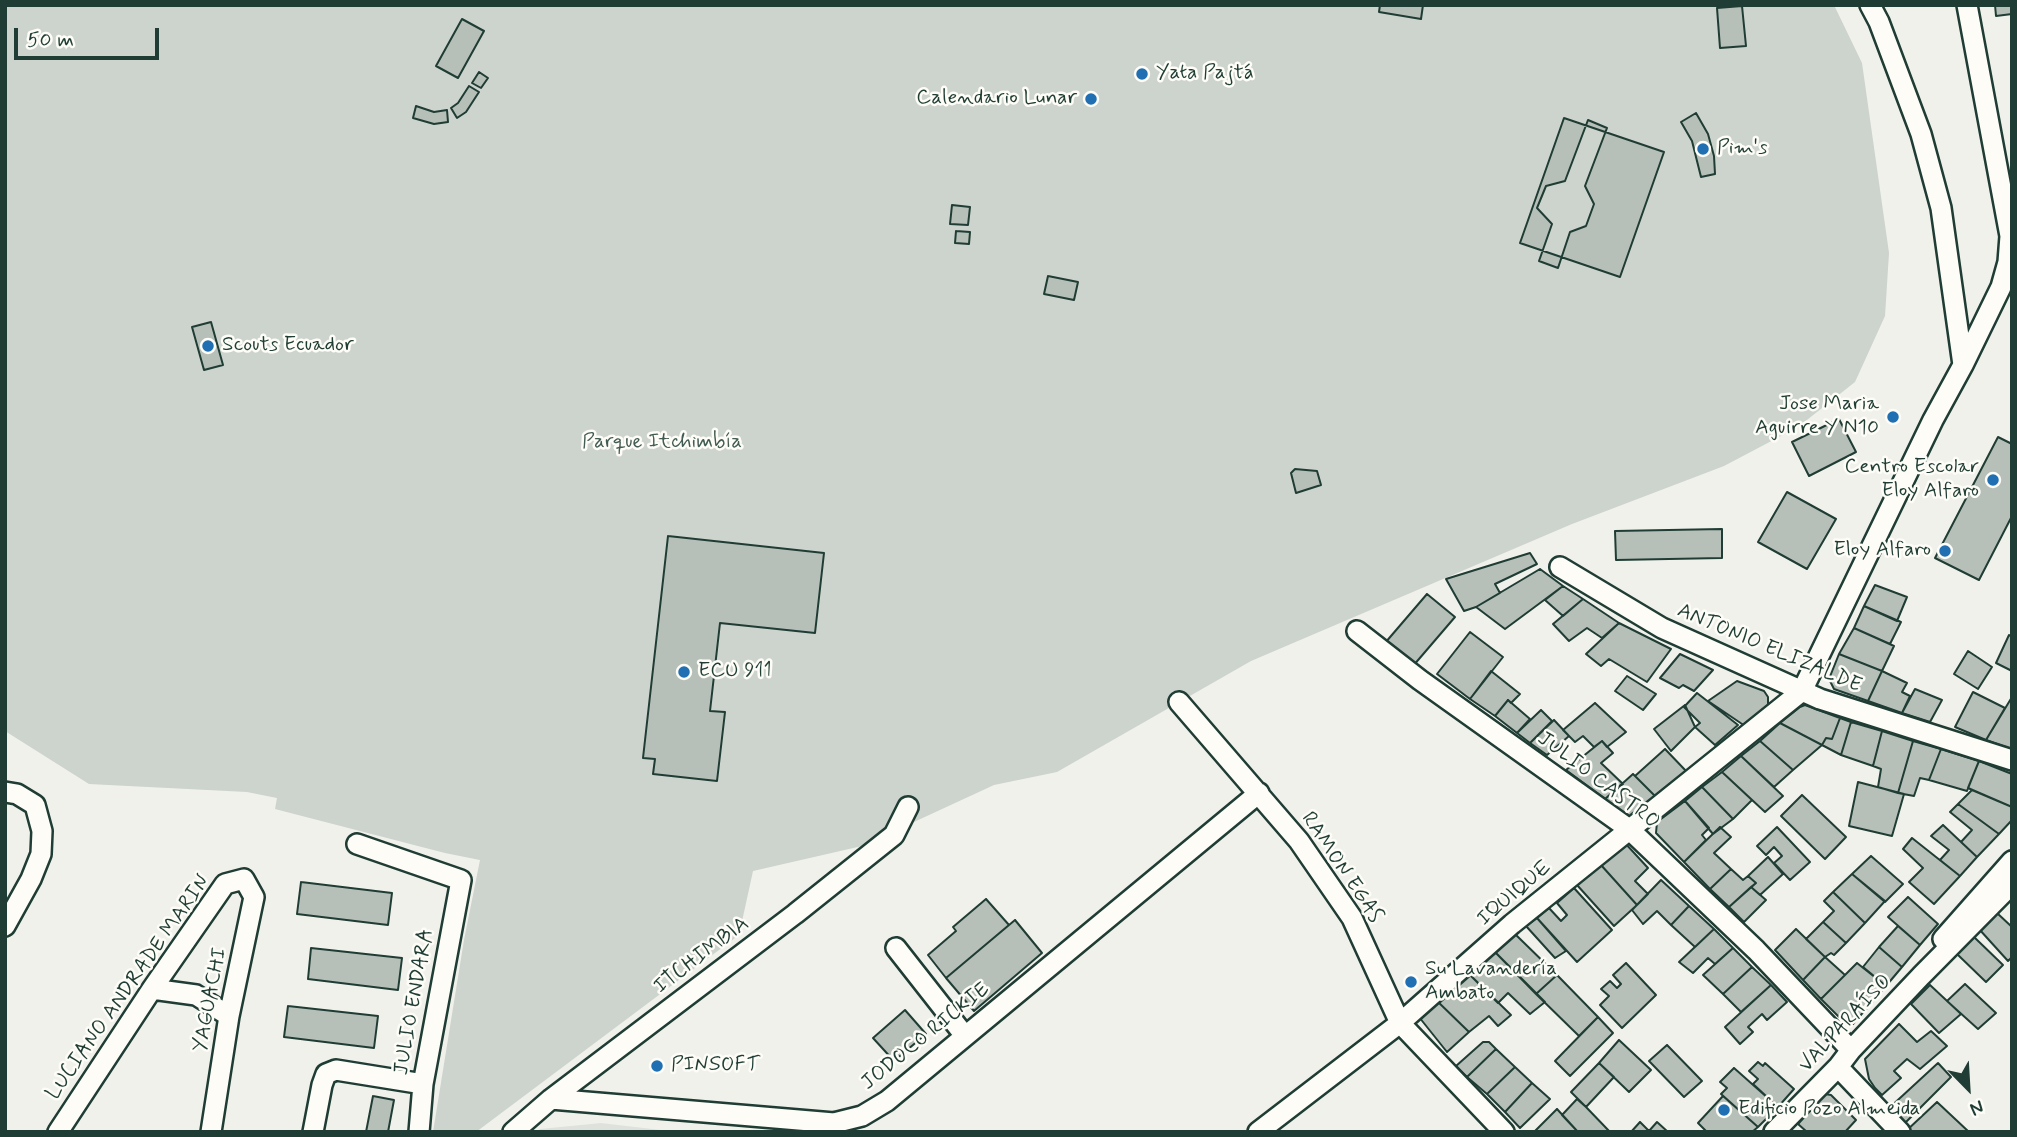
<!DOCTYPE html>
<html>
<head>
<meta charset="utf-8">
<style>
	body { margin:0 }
	#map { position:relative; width:2017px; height:1137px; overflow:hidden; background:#f0f1eb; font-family:Mynerve,sans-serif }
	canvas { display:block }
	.frame { position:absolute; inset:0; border:7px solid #1f3d34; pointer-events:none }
	.north { position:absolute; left:1933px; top:1053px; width:70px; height:70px; -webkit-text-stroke:5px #fdfcf7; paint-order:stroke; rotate:156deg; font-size:19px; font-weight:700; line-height:28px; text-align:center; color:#1f3d34 }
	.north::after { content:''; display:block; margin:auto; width:24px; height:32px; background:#1f3d34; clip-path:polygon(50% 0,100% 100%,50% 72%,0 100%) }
	.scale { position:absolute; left:14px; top:28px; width:145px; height:32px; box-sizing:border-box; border:4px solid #1f3d34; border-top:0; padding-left:9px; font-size:21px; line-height:24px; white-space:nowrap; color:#1f3d34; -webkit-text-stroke:5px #fdfcf7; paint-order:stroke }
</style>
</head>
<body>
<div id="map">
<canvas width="2017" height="1137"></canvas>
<div class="frame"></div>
<div class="north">N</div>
<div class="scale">50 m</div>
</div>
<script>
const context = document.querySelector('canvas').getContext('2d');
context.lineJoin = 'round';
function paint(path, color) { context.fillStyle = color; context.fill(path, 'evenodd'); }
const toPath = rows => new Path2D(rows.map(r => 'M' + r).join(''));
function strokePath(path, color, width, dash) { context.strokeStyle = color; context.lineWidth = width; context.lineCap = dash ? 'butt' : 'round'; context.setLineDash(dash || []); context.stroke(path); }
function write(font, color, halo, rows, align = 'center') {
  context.font = font + ' Mynerve,sans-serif'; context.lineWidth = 5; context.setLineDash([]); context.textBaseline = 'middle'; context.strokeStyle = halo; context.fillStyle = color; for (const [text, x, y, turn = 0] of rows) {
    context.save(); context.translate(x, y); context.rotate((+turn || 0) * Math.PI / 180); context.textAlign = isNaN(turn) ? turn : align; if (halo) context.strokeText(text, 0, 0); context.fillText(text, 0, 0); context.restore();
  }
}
const built = toPath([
	[601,1123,678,1132,536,1132,540,1129]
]);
const green = toPath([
	[5,5,1834,5,1862,63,1889,253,1885,316,1855,382,1798,427,1724,466,1572,524,1251,661,1057,772,994,785,862,846,753,871,739,935,476,1132,433,1132,464,940,480,860,445,853,275,809,277,798,247,792,89,784,5,731]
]);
const building = toPath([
	[1380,5,1423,5,1421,19,1379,12,1380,5],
	[1995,5,2012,5,2012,14,1996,16,1995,5],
	[1742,6,1746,46,1720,48,1717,8,1742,6],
	[462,19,484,31,458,78,436,66,462,19],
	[479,72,488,78,481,88,472,83,479,72],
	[469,86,479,92,466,112,457,118,451,108,458,103,469,86],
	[416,106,434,112,447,110,448,122,434,124,413,118,416,106],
	[1696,113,1708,134,1714,156,1715,174,1701,177,1692,141,1681,122,1696,113],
	[1564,118,1664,152,1620,277,1520,243,1564,118],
	[1588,120,1607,128,1585,186,1594,204,1586,226,1570,232,1558,268,1539,261,1552,224,1537,208,1546,186,1565,181,1588,120],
	[952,205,970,207,968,225,950,224,952,205],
	[956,231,970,232,969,244,955,243,956,231],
	[1048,276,1078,282,1074,300,1044,294,1048,276],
	[211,322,223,365,204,370,192,327,211,322],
	[1839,419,1856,452,1809,476,1792,442,1839,419],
	[1998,437,2012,444,2012,516,1979,580,1935,558,1998,437],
	[1295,469,1317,471,1321,485,1296,493,1291,473,1295,469],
	[1787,492,1836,519,1807,569,1758,542,1787,492],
	[1722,529,1722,558,1616,560,1615,531,1722,529],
	[668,536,824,553,815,633,720,623,710,711,725,712,717,781,653,774,655,759,643,758,668,536],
	[1530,553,1537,564,1495,584,1500,593,1476,607,1464,611,1446,579,1530,553],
	[1540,569,1563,586,1505,629,1476,607,1540,569],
	[1875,585,1907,597,1897,621,1864,606,1875,585],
	[1563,586,1583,599,1563,616,1545,600,1563,586],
	[1427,594,1455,617,1413,666,1385,643,1427,594],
	[1583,599,1619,623,1602,638,1587,628,1569,641,1553,624,1583,599],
	[1864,606,1901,622,1890,644,1854,628,1864,606],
	[1619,623,1671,649,1647,682,1609,659,1601,666,1586,654,1619,623],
	[1854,628,1894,646,1882,671,1839,654,1854,628],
	[1470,632,1503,657,1470,699,1437,674,1470,632],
	[2009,635,2012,637,2012,671,1996,663,2009,635],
	[1968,651,1992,667,1978,689,1954,674,1968,651],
	[1680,654,1713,670,1694,691,1683,685,1679,688,1660,678,1680,654],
	[1839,654,1882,671,1868,701,1834,689,1829,679,1839,654],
	[1491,671,1520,694,1511,703,1508,700,1495,716,1470,699,1491,671],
	[1882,671,1907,683,1902,692,1910,696,1902,713,1868,701,1882,671],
	[1627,676,1656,694,1643,710,1615,691,1627,676],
	[1737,681,1764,691,1768,697,1768,706,1745,726,1708,701,1737,681],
	[1915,689,1942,700,1930,722,1902,713,1915,689],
	[1973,692,2005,708,1986,740,1955,727,1973,692],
	[1697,693,1738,725,1715,745,1695,727,1700,723,1684,707,1697,693],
	[2012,697,2012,747,2011,749,1986,740,2012,697],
	[1508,700,1530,719,1517,733,1495,716,1508,700],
	[1595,703,1626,732,1607,747,1602,741,1594,747,1583,736,1575,742,1563,730,1595,703],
	[1685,705,1695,727,1671,751,1654,729,1685,705],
	[1805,705,1840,718,1832,739,1826,738,1822,745,1780,723,1800,707,1805,705],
	[1541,710,1552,721,1530,743,1517,733,1541,710],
	[1840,718,1851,722,1841,755,1822,745,1826,738,1832,739,1840,718],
	[1554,720,1569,736,1547,755,1530,743,1554,720],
	[1851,722,1882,731,1873,766,1841,755,1851,722],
	[1780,723,1822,745,1793,770,1760,741,1780,723],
	[1882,731,1913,741,1898,793,1878,787,1881,769,1873,766,1882,731],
	[1602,741,1613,753,1601,763,1623,784,1605,799,1566,770,1602,741],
	[1760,741,1793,770,1774,787,1741,756,1760,741],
	[1913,741,1941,749,1929,780,1920,778,1914,796,1898,793,1913,741],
	[1665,749,1687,772,1656,797,1635,776,1665,749],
	[1941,749,1979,761,1967,791,1929,780,1941,749],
	[1741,756,1783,796,1765,812,1722,772,1741,756],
	[1979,761,2012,774,2012,807,1968,788,1979,761],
	[1722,772,1752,800,1733,819,1702,787,1722,772],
	[1633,774,1656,797,1631,818,1626,817,1605,799,1633,774],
	[1858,782,1904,794,1892,836,1849,826,1858,782],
	[1702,787,1733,819,1713,834,1685,801,1702,787],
	[1972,790,2012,807,2012,820,1999,834,1958,804,1972,790],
	[1802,795,1846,837,1825,859,1781,816,1802,795],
	[1685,801,1709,828,1702,835,1706,840,1684,862,1656,833,1657,822,1685,801],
	[1958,804,1999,834,1977,857,1961,842,1972,830,1950,812,1958,804],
	[1943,825,1977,857,1960,876,1940,860,1949,850,1931,836,1943,825],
	[1720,827,1731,837,1714,853,1731,869,1710,889,1684,862,1720,827],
	[1777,827,1810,862,1790,880,1774,863,1782,856,1774,847,1766,855,1757,846,1777,827],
	[1912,838,1960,876,1934,904,1909,882,1923,868,1903,849,1912,838],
	[1625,843,1648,868,1635,881,1648,894,1637,905,1601,865,1625,843],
	[1871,856,1903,884,1885,902,1852,874,1871,856],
	[1768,857,1783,874,1760,895,1751,887,1756,883,1748,876,1768,857],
	[1601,865,1637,905,1614,926,1577,885,1601,865],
	[1731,869,1743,880,1748,876,1756,883,1729,907,1710,889,1731,869],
	[1852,874,1885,901,1865,923,1833,892,1852,874],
	[1661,880,1689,906,1671,925,1657,911,1643,924,1632,910,1661,880],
	[301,882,392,893,388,925,297,914,301,882],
	[1751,887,1766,900,1744,922,1729,907,1751,887],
	[1574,888,1612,930,1577,962,1537,918,1549,908,1561,921,1567,915,1557,903,1574,888],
	[1833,892,1865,923,1846,943,1823,922,1834,911,1824,901,1833,892],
	[1908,897,1938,924,1920,945,1888,917,1908,897],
	[986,899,1009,925,946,978,928,955,956,931,953,927,986,899],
	[1689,906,1714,929,1695,947,1671,925,1689,906],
	[1997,913,2012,927,2012,957,2008,961,1979,929,1997,913],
	[1537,918,1566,951,1555,958,1526,926,1537,918],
	[1015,920,1042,953,974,1011,946,978,1015,920],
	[1823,922,1846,943,1834,955,1831,953,1825,957,1806,939,1823,922],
	[1898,926,1920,945,1902,967,1879,947,1898,926],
	[1714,929,1733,948,1715,964,1708,958,1693,973,1679,962,1714,929],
	[1796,929,1825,957,1803,980,1775,950,1796,929],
	[1515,934,1557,975,1536,994,1494,951,1515,934],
	[1974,937,2003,965,1986,982,1957,954,1974,937],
	[1879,947,1902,967,1886,986,1863,967,1879,947],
	[311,948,402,958,398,990,308,979,311,948],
	[1733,948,1752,967,1723,994,1703,975,1733,948],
	[1494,951,1545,1002,1530,1014,1508,993,1498,1003,1468,973,1494,951],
	[1825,957,1845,975,1821,999,1803,980,1825,957],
	[1626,963,1656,995,1622,1028,1600,1005,1609,996,1601,989,1610,981,1617,988,1621,984,1613,975,1626,963],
	[1857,963,1886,986,1853,1024,1846,1024,1821,999,1857,963],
	[1752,967,1771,985,1741,1012,1723,994,1752,967],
	[1468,973,1511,1015,1498,1026,1489,1016,1469,1032,1435,999,1468,973],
	[1557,975,1598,1017,1579,1036,1536,994,1557,975],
	[1965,984,1996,1013,1978,1029,1947,1001,1965,984],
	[1771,985,1787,1002,1767,1020,1762,1014,1748,1027,1753,1032,1740,1044,1725,1027,1771,985],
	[1930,985,1961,1014,1939,1033,1911,1004,1930,985],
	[1435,999,1469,1032,1447,1052,1419,1017,1435,999],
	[288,1006,378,1016,374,1048,284,1037,288,1006],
	[905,1010,926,1034,894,1061,873,1038,905,1010],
	[1598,1017,1613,1033,1570,1076,1555,1061,1598,1017],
	[1899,1024,1917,1042,1931,1031,1947,1046,1920,1069,1907,1059,1894,1071,1901,1078,1882,1095,1875,1088,1869,1079,1865,1059,1899,1024],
	[1619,1040,1651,1070,1629,1092,1599,1063,1619,1040],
	[1483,1042,1489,1042,1496,1049,1467,1077,1456,1066,1483,1042],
	[1667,1045,1702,1081,1684,1097,1649,1061,1667,1045],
	[1496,1049,1515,1067,1487,1094,1467,1077,1496,1049],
	[1758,1062,1763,1066,1765,1063,1794,1089,1778,1107,1753,1084,1758,1079,1749,1071,1758,1062],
	[1599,1063,1614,1077,1586,1107,1571,1092,1599,1063],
	[1938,1063,1951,1077,1903,1125,1887,1110,1938,1063],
	[1515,1067,1532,1083,1505,1112,1487,1094,1515,1067],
	[1734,1068,1778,1107,1758,1127,1721,1094,1727,1088,1720,1082,1734,1068],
	[1532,1083,1550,1099,1520,1128,1505,1112,1532,1083],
	[1825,1094,1831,1095,1856,1120,1845,1132,1807,1132,1798,1124,1825,1094],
	[373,1096,394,1100,388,1132,366,1132,373,1096],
	[1723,1096,1758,1127,1752,1132,1707,1132,1698,1123,1723,1096],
	[1577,1099,1586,1107,1610,1132,1578,1132,1562,1115,1577,1099],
	[1937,1102,1969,1132,1905,1132,1937,1102],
	[1557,1109,1578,1132,1534,1132,1557,1109],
	[1640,1122,1649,1131,1657,1122,1668,1132,1631,1132,1640,1122]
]);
const street = toPath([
	[1963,365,2001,287,2008,262,2010,236,1967,5],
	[1560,567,1662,628,1820,699,2012,760],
	[1357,631,1420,680,1629,829,1756,950,1851,1050],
	[1179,702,1299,841,1352,918,1400,1023,1504,1132],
	[5,792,17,794,35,805,42,831,41,854,31,879,5,926],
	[357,844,461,880,423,1084,419,1132],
	[1943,939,2012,861],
	[896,948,965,1036],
	[152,989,196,995,229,1016],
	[1838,1067,1900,1132],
	[551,1099,834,1123,862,1116,887,1101,1259,793],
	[58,1132,152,989,225,884,244,879,254,897,229,1016,211,1132],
	[313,1132,322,1085,326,1074,336,1070,423,1084],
	[513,1132,551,1099,795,914,894,835,908,807],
	[1258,1132,1400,1023,1512,924,1802,691,1933,420,1963,365,1941,208,1921,134,1879,22,1870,5],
	[1774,1132,1838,1067,1851,1050,1921,976,2012,884]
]);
const markers = [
	[1142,74,7,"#1f6fb2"],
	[1091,99,7,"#1f6fb2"],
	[1703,149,7,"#1f6fb2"],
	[208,346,7,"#1f6fb2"],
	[1893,417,7,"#1f6fb2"],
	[1993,480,7,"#1f6fb2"],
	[1945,551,7,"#1f6fb2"],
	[684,672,7,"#1f6fb2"],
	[1411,982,7,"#1f6fb2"],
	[657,1066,7,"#1f6fb2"],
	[1724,1110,7,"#1f6fb2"]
];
const poiNames = [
	["Yata Pajtá",1156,74],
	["Calendario Lunar",1077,99,"right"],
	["Pim's",1717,149],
	["Scouts Ecuador",222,346],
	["Jose Maria",1879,405,"right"],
	["Aguirre Y N10",1879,429,"right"],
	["Centro Escolar",1979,468,"right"],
	["Eloy Alfaro",1979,492,"right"],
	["Eloy Alfaro",1931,551,"right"],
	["ECU 911",698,672],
	["Su Lavandería",1425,970],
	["Ambato",1425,994],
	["PINSOFT",671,1066],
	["Edificio Pozo Almeida",1738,1110]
];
const parkNames = [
	["Parque Itchimbía",662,443]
];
const streetNames = [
	["ANTONIO ELIZALDE",1769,649,23],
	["JULIO CASTRO",1598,781,37],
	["RAMON EGAS",1341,868,56],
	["IQUIQUE",1515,894,-40],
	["ITCHIMBIA",702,956,-37],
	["LUCIANO ANDRADE MARIN",129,988,-55],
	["YAGUACHI",211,1000,-79],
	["JULIO ENDARA",415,1002,-80],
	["VALPARAÍSO",1846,1024,-47],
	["JODOCO RICKIE",926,1037,-39]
];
paint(built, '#dfe2dc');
paint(green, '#cdd3cd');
paint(building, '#b6bfb8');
strokePath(building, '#1f3d34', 2);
strokePath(street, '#1f3d34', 24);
strokePath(street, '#fdfcf7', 19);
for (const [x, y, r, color] of markers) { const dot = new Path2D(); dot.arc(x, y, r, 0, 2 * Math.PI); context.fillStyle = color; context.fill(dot); strokePath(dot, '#fdfcf7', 2.5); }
write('21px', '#1f3d34', '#fdfcf7', poiNames, 'left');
write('21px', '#425b53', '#fdfcf7', parkNames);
write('21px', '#1f3d34', '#fdfcf7', streetNames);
</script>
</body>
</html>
